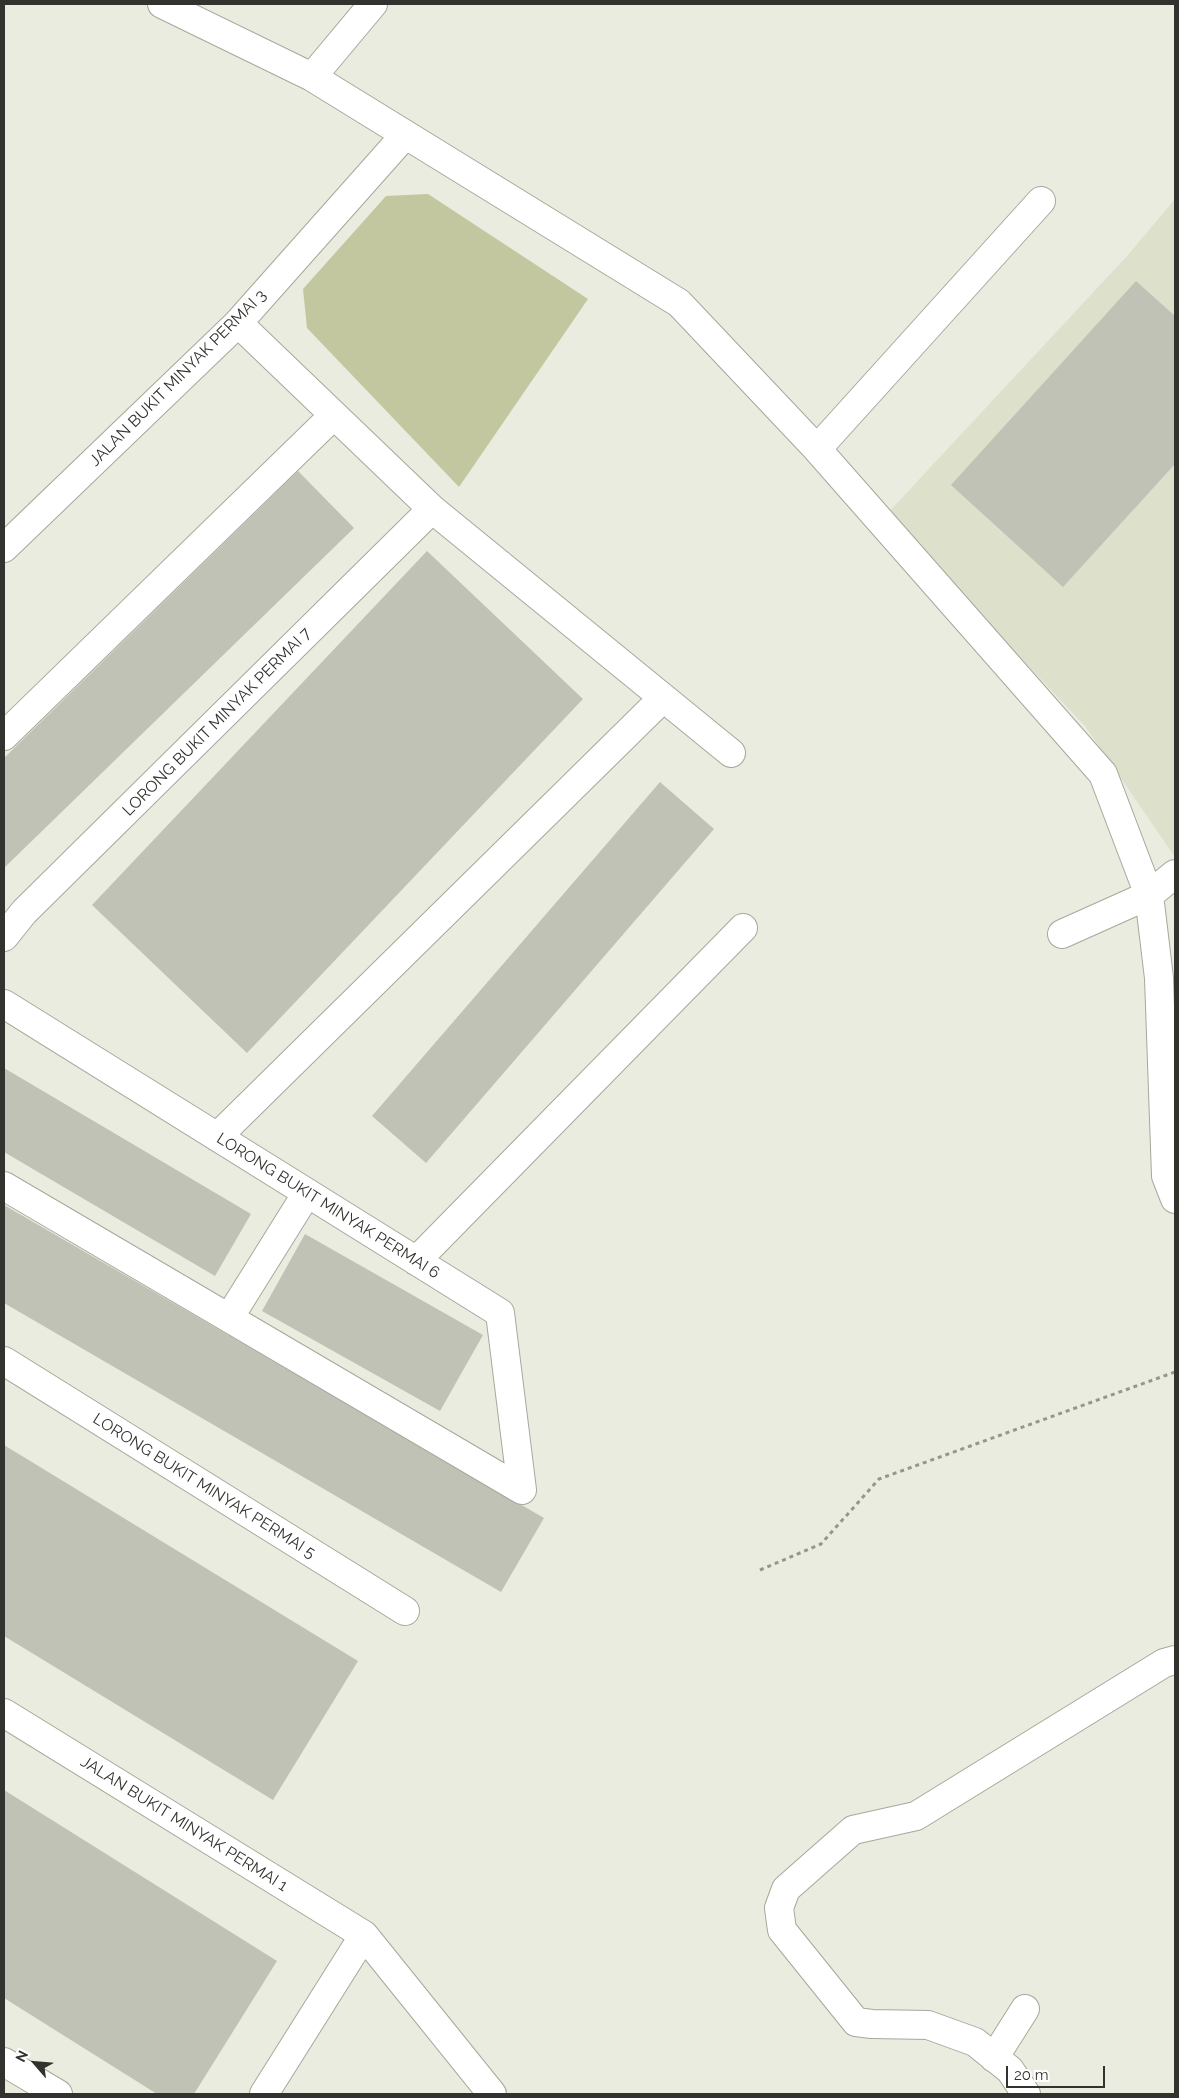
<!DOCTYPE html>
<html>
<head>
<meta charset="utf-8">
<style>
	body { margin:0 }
	#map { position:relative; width:1179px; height:2098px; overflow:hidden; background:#e9ecde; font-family:Raleway,sans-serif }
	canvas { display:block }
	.frame { position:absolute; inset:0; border:5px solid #32332e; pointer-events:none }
	.north { position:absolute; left:10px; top:2038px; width:50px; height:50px; -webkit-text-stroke:4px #fff; paint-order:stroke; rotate:297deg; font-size:14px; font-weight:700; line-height:20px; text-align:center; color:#32332e }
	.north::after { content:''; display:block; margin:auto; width:18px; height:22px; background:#32332e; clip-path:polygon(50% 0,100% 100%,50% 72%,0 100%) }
	.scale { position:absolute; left:1006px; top:2066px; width:99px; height:22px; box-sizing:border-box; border:2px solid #32332e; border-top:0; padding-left:6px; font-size:15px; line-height:18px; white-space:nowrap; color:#32332e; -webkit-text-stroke:4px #fff; paint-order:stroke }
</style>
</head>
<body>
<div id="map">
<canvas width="1179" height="2098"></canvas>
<div class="frame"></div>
<div class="north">N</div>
<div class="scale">20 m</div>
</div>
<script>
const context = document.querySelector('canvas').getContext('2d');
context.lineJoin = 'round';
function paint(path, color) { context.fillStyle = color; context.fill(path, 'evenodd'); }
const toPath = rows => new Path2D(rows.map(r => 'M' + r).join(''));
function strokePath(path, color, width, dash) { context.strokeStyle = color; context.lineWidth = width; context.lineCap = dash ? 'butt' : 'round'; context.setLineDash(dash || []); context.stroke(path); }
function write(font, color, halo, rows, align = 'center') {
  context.font = font + ' Raleway,sans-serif'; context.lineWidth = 5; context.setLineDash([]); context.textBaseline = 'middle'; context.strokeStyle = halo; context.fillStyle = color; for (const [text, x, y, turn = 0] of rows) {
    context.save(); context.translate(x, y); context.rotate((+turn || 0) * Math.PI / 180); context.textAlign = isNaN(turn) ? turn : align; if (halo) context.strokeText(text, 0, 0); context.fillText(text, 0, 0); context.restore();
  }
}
const built = toPath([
	[1175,199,1175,857,1085,726,886,515,1128,255]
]);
const green = toPath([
	[428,194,588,299,459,487,307,328,303,289,386,196]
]);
const building = toPath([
	[1136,281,1175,316,1175,464,1063,587,951,485],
	[298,471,354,528,4,868,4,758],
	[427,551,583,699,247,1053,92,905],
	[660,782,714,829,426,1163,372,1116],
	[4,1068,251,1214,215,1276,4,1152],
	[4,1205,544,1518,501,1592,4,1303],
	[305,1234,483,1335,440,1411,262,1311],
	[4,1445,358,1661,273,1800,4,1636],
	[4,1790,277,1961,194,2094,157,2094,4,1998]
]);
const path = toPath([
	[760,1570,821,1544,879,1479,1175,1372]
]);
const minor = toPath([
	[162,4,312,77,679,303,817,449,1103,774,1149,895,1159,978,1166,1176,1175,1199],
	[312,77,373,4],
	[238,323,432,509,731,753],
	[817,449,1041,201],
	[4,548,238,323,405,135],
	[4,736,334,415],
	[1062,934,1149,895,1175,874],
	[4,937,24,912,432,509],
	[4,1004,500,1313,522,1490],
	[217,1137,663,698],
	[4,1186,522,1490],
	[416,1261,743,928],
	[229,1318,307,1193],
	[4,1361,405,1611],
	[4,1713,364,1935,492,2094],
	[994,2058,1025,2009],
	[4,2062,58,2094],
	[264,2094,364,1935],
	[1026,2094,1010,2070,975,2042,928,2025,872,2024,856,2022,782,1930,779,1908,786,1889,853,1830,916,1816,1164,1663,1175,1660]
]);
const streetNames = [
	["JALAN BUKIT MINYAK PERMAI 3",178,378,-45],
	["LORONG BUKIT MINYAK PERMAI 7",217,722,-45],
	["LORONG BUKIT MINYAK PERMAI 6",328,1206,32],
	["LORONG BUKIT MINYAK PERMAI 5",204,1486,32],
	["JALAN BUKIT MINYAK PERMAI 1",184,1824,32]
];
paint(built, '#dde0cb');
paint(green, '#c2c7a0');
paint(building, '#c0c2b5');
strokePath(minor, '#a6a89c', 30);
strokePath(path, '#95978d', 3, [4, 4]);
strokePath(minor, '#fff', 28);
write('16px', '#32332e', '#fff', streetNames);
</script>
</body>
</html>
